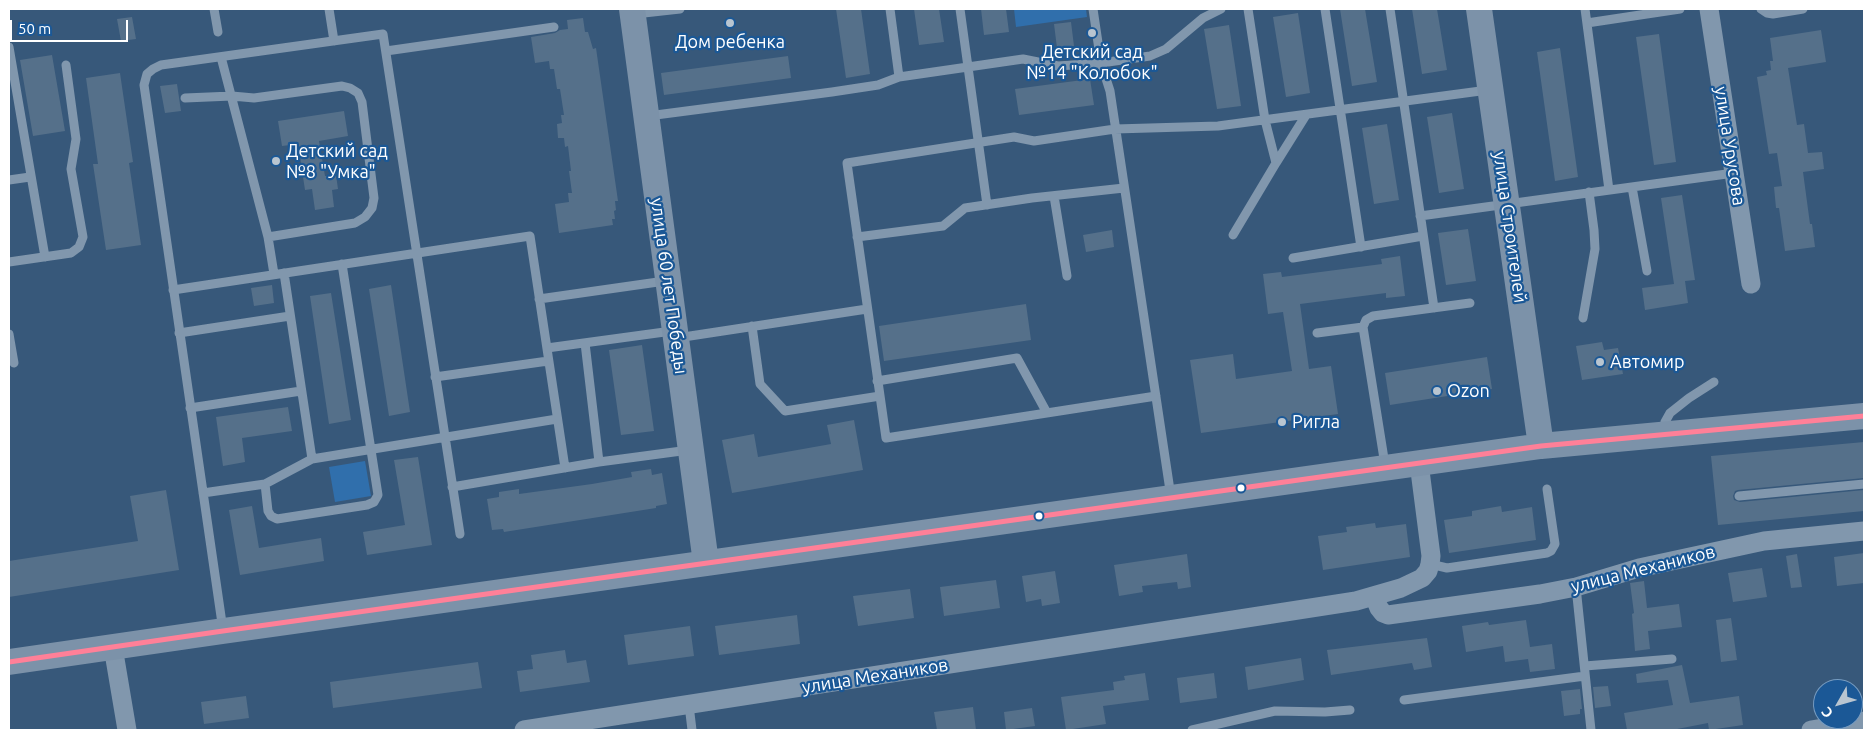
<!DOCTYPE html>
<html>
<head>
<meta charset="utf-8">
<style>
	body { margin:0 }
	#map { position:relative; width:1873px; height:739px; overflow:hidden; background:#37587a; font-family:Ubuntu,sans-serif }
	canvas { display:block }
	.frame { position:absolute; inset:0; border:10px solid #fff; pointer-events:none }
	.north { position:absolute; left:1813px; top:679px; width:50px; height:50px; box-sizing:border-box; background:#1b5896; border:1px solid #769bc0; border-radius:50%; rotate:232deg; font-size:14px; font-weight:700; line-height:20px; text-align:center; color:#fff }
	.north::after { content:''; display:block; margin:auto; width:18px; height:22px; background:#b9c5d0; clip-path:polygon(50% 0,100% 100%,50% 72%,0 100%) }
	.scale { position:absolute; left:10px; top:20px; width:118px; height:22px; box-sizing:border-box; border:2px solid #fff; border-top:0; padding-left:6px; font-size:15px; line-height:18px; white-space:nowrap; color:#fff; -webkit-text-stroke:4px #1b5896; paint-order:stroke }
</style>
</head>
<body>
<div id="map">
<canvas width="1873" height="739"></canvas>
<div class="frame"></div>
<div class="north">С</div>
<div class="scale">50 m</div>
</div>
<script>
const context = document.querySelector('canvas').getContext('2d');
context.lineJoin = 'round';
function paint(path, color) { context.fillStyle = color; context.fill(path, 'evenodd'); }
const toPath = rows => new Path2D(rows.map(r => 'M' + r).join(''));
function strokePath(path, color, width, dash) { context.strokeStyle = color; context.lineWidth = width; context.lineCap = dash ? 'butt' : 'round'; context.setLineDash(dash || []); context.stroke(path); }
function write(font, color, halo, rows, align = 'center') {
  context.font = font + ' Ubuntu,sans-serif'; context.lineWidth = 4.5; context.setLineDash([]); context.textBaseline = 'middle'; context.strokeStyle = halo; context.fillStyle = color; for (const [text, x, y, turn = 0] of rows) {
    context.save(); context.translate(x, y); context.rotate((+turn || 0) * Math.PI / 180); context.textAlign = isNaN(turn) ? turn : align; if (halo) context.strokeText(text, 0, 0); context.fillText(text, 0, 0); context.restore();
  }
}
const green = toPath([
	[1014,9,1086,9,1087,17,1016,27],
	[365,461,371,496,335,502,329,467]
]);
const building = toPath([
	[836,9,861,9,870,74,846,78],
	[914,9,939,9,944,42,919,45],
	[981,9,1006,9,1009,32,984,35],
	[1340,9,1365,9,1377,82,1352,86],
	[1412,9,1437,9,1447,70,1422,74],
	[1298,13,1310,93,1286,97,1273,17],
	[132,17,136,39,121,41,117,19],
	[583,18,585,32,588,32,593,49,596,48,618,201,615,201,616,210,614,211,615,219,612,219,613,225,559,233,555,204,569,202,568,193,572,193,569,171,571,171,568,146,565,147,564,138,558,138,557,124,562,123,561,115,564,115,560,89,557,89,554,69,550,69,549,61,535,63,531,37,555,33,560,30,568,29,567,20],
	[1071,22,1074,46,1057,48,1054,24],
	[1229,25,1241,106,1217,109,1204,29],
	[1821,30,1826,62,1788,68,1797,125,1804,124,1808,153,1822,152,1824,169,1803,172,1810,224,1812,224,1815,247,1785,251,1779,208,1776,208,1774,187,1782,186,1777,153,1769,154,1757,77,1767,75,1766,71,1771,70,1770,61,1773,61,1770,38],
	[1659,34,1676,162,1654,165,1636,37],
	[1560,48,1578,177,1555,181,1537,52],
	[52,55,65,131,33,136,20,60],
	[788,56,791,78,664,95,661,73],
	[120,73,133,162,129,163,141,245,106,250,93,164,98,164,86,78],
	[1090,79,1094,105,1019,115,1015,89],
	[177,84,181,111,165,113,160,86],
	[344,111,348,136,319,141,325,176,336,175,338,189,332,190,334,207,315,210,312,189,305,190,298,144,282,146,278,121],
	[1452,113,1464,189,1439,193,1427,117],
	[1387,124,1399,200,1374,204,1362,128],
	[1682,195,1695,280,1685,281,1688,303,1645,310,1642,288,1674,284,1661,198],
	[1468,229,1476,281,1446,285,1438,233],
	[1112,230,1114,247,1086,252,1083,235],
	[1400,256,1405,296,1386,298,1386,293,1300,304,1309,369,1331,366,1338,414,1201,433,1190,360,1233,354,1236,379,1292,371,1283,312,1268,314,1263,274,1281,272,1282,277,1382,264,1381,259],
	[272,285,274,303,254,306,251,288],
	[391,285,410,412,389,416,369,289],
	[331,293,351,420,329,424,310,296],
	[1026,304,1031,340,884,361,879,326],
	[1602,342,1604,350,1618,348,1623,374,1582,380,1576,346],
	[642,345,654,431,621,435,609,350],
	[1487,357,1492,389,1390,405,1385,373],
	[288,407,292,431,242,438,245,462,223,466,216,417],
	[854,420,863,470,732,493,722,440,754,434,758,457,831,444,827,425],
	[1864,442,1864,478,1738,490,1735,491,1733,496,1734,500,1740,502,1864,490,1864,511,1718,525,1711,456],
	[418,457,432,545,367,555,363,532,405,525,394,460],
	[651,469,652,475,662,473,667,504,656,506,656,508,504,532,503,529,492,530,487,499,499,497,499,492,519,489,519,494,592,484,632,477,631,472],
	[166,490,179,570,9,597,9,561,138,541,130,496],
	[252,506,259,548,321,538,324,561,240,575,229,510],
	[1501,506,1502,512,1532,507,1536,540,1449,553,1444,520,1472,516,1472,511],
	[1375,523,1376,528,1406,524,1410,557,1323,570,1318,536,1347,532,1346,527],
	[1864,553,1864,583,1837,586,1834,557],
	[1187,554,1191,587,1178,589,1177,582,1142,586,1143,592,1119,596,1114,565],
	[1797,554,1802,587,1791,588,1786,556],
	[1762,568,1767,597,1733,602,1728,573],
	[1055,571,1060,603,1042,606,1041,599,1026,602,1022,576],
	[996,580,1000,608,944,616,940,587],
	[1644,581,1647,608,1679,604,1682,627,1648,631,1650,649,1635,651,1632,614,1634,613,1630,583],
	[910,589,914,618,858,626,853,596],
	[797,615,800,644,719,655,715,626],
	[1731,618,1737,660,1721,662,1716,620],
	[1526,620,1530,647,1552,644,1555,669,1530,672,1528,659,1505,662,1503,646,1466,652,1462,626,1488,622,1489,625],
	[690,626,694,656,628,665,624,635],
	[1427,638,1432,667,1414,670,1412,663,1331,675,1327,650],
	[565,650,567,663,586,660,590,682,520,692,517,671,533,669,531,655],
	[1301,658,1304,680,1248,690,1245,667],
	[478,662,482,688,333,708,330,682],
	[1682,665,1690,703,1739,696,1743,725,1709,730,1708,723,1672,730,1627,730,1624,713,1673,705,1668,680,1637,683,1636,674],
	[1145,673,1149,700,1103,706,1106,724,1066,730,1061,697,1114,690,1113,682,1125,680,1124,676],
	[1214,673,1217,698,1180,703,1177,678],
	[1608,686,1611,706,1595,708,1593,687],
	[1580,689,1582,709,1580,709,1580,714,1564,716,1561,691],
	[246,696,249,718,204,724,201,702],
	[973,707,976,730,937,730,934,712],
	[1032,708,1035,726,1006,730,1004,712]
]);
const lane = toPath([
	[214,9,218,32],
	[329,9,334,41],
	[890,9,899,77],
	[960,9,987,205],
	[1093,9,1101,63,1110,91,1171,497],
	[1325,9,1361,247],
	[1390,9,1434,308],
	[1585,9,1609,190],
	[1761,9,1767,13,1773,14,1803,9],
	[635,14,680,9],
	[1587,23,1680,9],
	[9,47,45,257],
	[386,51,554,27],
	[221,57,268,237,274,274],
	[185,98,232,96,254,98,342,86,350,88,358,93,362,102,374,198,372,208,365,217,355,223,268,237],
	[648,116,832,92,878,85,899,77,1023,59,1058,66,1101,63,1150,56,1166,49,1203,18,1221,9],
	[1276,163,1306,115],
	[9,180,30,177],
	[1632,187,1647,271],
	[1054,196,1067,276],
	[1420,216,1734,173],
	[1233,235,1276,163,1265,120,1248,9],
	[857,237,943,226,965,208,1032,198,1124,188],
	[1293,258,1423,236],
	[9,262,71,253,79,247,83,237,71,169,76,139,66,65],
	[284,273,312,459],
	[173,290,530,236,565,468],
	[539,299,665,281],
	[1583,318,1595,249,1594,230,1589,192],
	[752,326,760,384,785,411,880,396],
	[179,333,290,316],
	[1317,333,1363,327],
	[9,334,14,363],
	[677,338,867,309],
	[585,343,599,462],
	[547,348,672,331],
	[435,377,548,361],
	[877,381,1017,358,1047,413],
	[1156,396,886,438,847,163,1014,137,1034,141,1115,129,1218,126,1488,90],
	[190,408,301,391],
	[1664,432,1665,422,1670,413,1689,398,1714,382],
	[1385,465,1363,327,1366,320,1373,316,1470,303],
	[265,484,268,511,271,516,277,519,367,505,374,502,378,495,342,264],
	[452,487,599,462,689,450],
	[203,493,265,484,312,459,557,419],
	[1739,496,1864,484],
	[1430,564,1447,568,1547,553,1551,551,1555,544,1547,489],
	[1576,587,1591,730],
	[223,630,144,85,147,74,153,69,161,65,383,34,460,534],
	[1585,666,1672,659],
	[1404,700,1585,676],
	[689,705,692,730],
	[1192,730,1275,711,1325,712,1350,710]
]);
const street = toPath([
	[1709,9,1751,284],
	[1374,596,1379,608,1383,613,1388,615,1540,594,1576,587,1639,568,1764,541,1864,531],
	[113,647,127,730],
	[524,730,1356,601,1401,588,1422,578,1428,571,1430,564,1431,556,1419,463],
	[1811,730,1864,721]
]);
const secondary = toPath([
	[632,9,706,563],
	[1479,9,1541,446],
	[9,662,223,631,1541,446,1864,416]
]);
const bus1 = toPath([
	[9,662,223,631,1541,446,1864,416]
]);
const markers = [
	[730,23,5,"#b9c5d0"],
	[1092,33,5,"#b9c5d0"],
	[276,161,5,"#b9c5d0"],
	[1600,362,5,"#b9c5d0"],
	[1437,391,5,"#b9c5d0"],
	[1282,422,5,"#b9c5d0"],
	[1241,488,4.5,"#fff"],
	[1039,516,4.5,"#fff"]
];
const poiNames = [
	["Дом ребенка",730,42,"center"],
	["Детский сад",1092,52,"center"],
	["№14 \"Колобок\"",1092,73,"center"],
	["Детский сад",286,151],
	["№8 \"Умка\"",286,172],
	["Автомир",1610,362],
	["Ozon",1447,391],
	["Ригла",1292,422]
];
const streetNames = [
	["улица Урусова",1730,146,81],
	["улица Строителей",1510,227,82],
	["улица 60 лет Победы",669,286,82],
	["улица Механиков",1643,569,-14],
	["улица Механиков",875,676,-9]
];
paint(green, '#306fac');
paint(building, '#55708a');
strokePath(lane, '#8197ad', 9);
strokePath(street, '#8197ad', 19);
strokePath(secondary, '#7c92a9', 26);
strokePath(bus1, '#ff8098', 5);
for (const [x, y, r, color] of markers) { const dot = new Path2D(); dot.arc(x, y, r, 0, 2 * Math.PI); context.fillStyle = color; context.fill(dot); strokePath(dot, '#1b5896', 2); }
write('18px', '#fff', '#1b5896', poiNames, 'left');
write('18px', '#fff', '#1b5896', streetNames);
</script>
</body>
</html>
